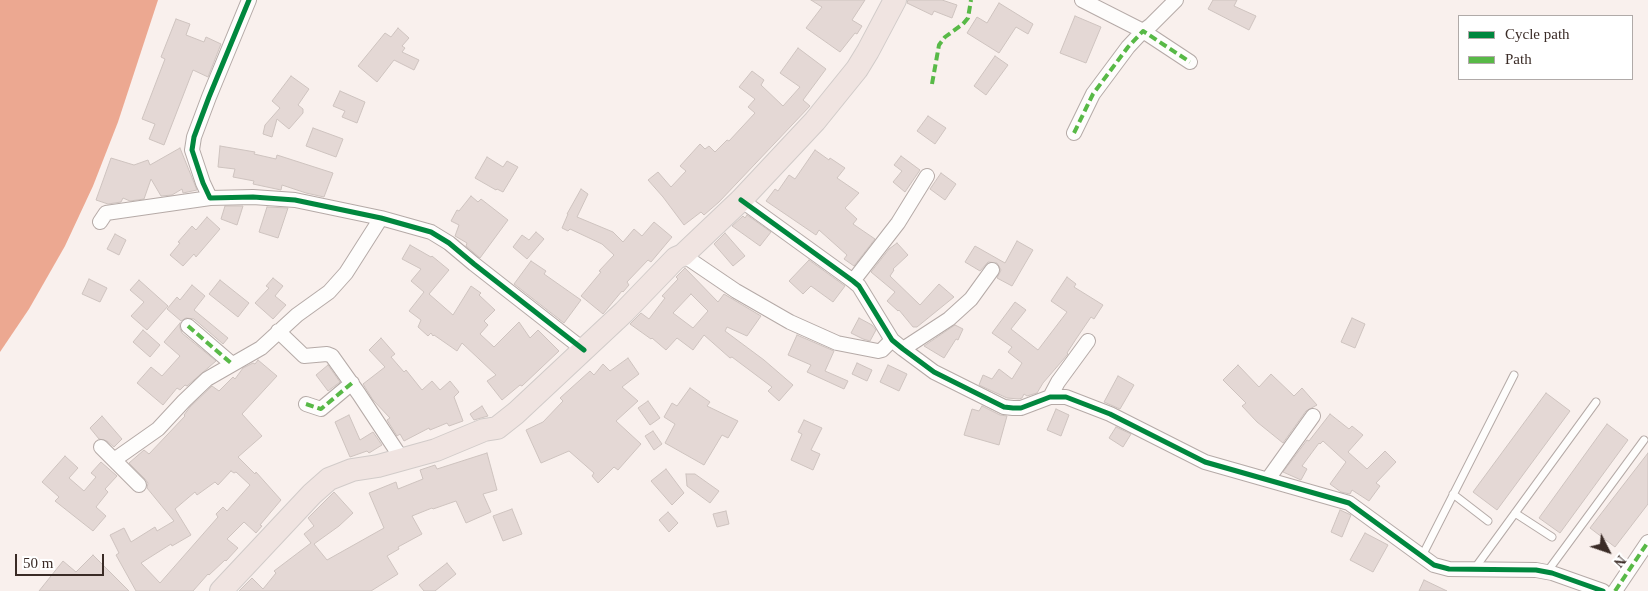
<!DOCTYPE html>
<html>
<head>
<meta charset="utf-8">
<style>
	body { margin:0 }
	#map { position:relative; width:1648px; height:591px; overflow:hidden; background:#f9f0ed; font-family:"Times New Roman",serif }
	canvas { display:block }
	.legend { position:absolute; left:1458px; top:15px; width:175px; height:65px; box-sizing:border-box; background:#fff; border:1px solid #b0aaa8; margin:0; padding:6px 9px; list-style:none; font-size:15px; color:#3a2b26 }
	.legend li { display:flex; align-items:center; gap:10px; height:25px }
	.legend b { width:25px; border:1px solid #b0aaa8 }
	.north { position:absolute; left:1583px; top:526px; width:50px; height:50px; -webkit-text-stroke:4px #fff; paint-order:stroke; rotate:131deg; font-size:14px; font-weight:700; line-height:20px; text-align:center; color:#3a2b26 }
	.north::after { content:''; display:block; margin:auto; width:18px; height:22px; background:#3a2b26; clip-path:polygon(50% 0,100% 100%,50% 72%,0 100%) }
	.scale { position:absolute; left:15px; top:554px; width:89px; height:22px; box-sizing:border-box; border:2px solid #3a2b26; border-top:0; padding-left:6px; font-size:15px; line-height:18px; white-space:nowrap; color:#3a2b26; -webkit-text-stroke:4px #fff; paint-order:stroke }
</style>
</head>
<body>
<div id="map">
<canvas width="1648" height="591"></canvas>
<ul class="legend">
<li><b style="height:6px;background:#00873e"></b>Cycle path</li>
<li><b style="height:6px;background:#58b947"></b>Path</li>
</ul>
<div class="north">N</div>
<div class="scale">50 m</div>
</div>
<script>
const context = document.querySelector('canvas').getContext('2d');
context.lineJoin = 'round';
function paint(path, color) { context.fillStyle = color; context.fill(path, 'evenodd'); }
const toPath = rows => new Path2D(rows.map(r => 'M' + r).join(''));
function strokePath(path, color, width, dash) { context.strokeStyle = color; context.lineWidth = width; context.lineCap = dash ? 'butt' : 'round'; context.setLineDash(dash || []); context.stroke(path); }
const water = toPath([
	[0,0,158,0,118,122,93,186,65,246,29,309,0,352]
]);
const building = toPath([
	[811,0,865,0,852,20,862,26,857,34,855,33,840,52,806,28,822,7,811,0],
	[908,0,942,0,957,5,952,18,934,11,932,15,907,3,908,0],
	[1213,0,1237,0,1234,6,1256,16,1249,30,1208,9,1213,0],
	[999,3,1033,24,1028,34,1016,27,999,53,967,33,977,17,987,23,999,3],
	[1075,16,1101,27,1086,63,1060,53,1075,16],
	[176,19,190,24,186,35,204,42,206,37,221,44,208,77,193,70,164,145,149,139,155,124,142,119,165,59,161,57,176,19],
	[398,28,409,38,402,46,405,48,402,52,419,60,414,70,394,60,377,82,358,66,385,33,391,37,398,28],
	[798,48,826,69,803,100,810,106,719,202,704,215,701,212,684,225,663,197,648,180,658,172,671,187,686,171,680,166,700,144,705,149,709,146,715,152,727,140,729,141,755,113,748,107,755,99,739,87,752,71,764,80,761,85,783,106,800,87,780,73,798,48],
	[995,56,1008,65,986,95,974,86,995,56],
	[291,76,309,89,298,105,303,109,303,113,289,129,277,119,272,137,263,134,265,125,280,108,272,101,291,76],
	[340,91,365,102,357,123,342,117,345,111,333,106,340,91],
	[928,116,946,128,935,144,917,131,928,116],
	[313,128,343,139,336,157,306,146,313,128],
	[220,146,255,152,254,154,276,159,277,155,333,173,324,197,306,193,282,185,281,190,253,184,254,181,233,177,235,169,218,167,220,146],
	[180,148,197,190,183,193,182,189,172,195,161,196,151,179,144,199,130,201,123,198,121,202,108,204,96,200,111,158,134,165,148,160,150,165,180,148],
	[815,150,829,160,830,158,845,168,837,178,859,193,845,208,857,219,853,224,875,239,854,266,844,259,847,255,819,230,816,235,766,201,775,189,778,191,789,175,795,179,815,150],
	[901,156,920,170,905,192,893,182,902,171,894,165,901,156],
	[487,157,503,167,507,161,518,167,503,192,497,189,496,190,475,178,487,157],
	[941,173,956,184,945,200,930,189,941,173],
	[581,189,588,194,577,217,613,232,623,242,634,229,642,236,654,222,672,237,651,262,648,260,627,282,629,285,623,292,622,291,603,314,581,296,601,272,599,271,614,255,602,244,570,229,568,231,562,228,568,214,567,214,581,189],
	[471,196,478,202,481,199,508,220,480,258,466,246,467,243,455,236,459,225,451,221,457,210,459,211,471,196],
	[225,206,243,206,237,225,221,219,225,206],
	[267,207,288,208,278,238,259,232,267,207],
	[747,215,771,232,760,246,732,226,743,216,745,218,747,215],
	[207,217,220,229,196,257,194,254,183,266,170,255,180,243,178,242,192,226,196,230,207,217],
	[536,232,544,239,527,259,513,247,522,235,529,240,536,232],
	[725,233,745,256,733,266,714,244,725,233],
	[115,234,126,240,119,255,107,249,115,234],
	[1017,241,1033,250,1012,286,997,278,1001,270,997,263,988,262,980,271,965,262,975,246,1005,263,1017,241],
	[897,243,908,255,893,269,894,270,890,276,920,305,939,284,954,297,917,327,913,327,899,310,898,311,887,301,895,292,871,272,889,249,897,243],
	[410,245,431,257,432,256,449,270,429,294,453,315,471,286,481,293,479,295,495,310,484,321,488,325,480,334,494,347,519,322,530,338,538,330,559,351,522,386,520,385,502,400,487,381,496,375,462,343,457,351,434,335,433,336,431,333,428,336,418,327,421,320,409,311,424,292,411,281,421,269,402,259,410,245],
	[809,260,845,286,833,302,811,286,803,294,789,281,809,260],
	[531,261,546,271,544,274,581,300,564,323,514,284,531,261],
	[685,268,718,302,724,294,761,316,747,336,727,327,725,331,764,360,793,385,779,401,768,391,772,387,732,357,730,358,704,335,693,350,677,338,666,350,652,338,651,339,630,324,641,313,649,319,665,298,662,296,678,279,676,277,685,268],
	[691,294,708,311,693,328,673,313,691,294],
	[1067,277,1076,284,1074,287,1103,305,1094,319,1091,317,1076,339,1067,353,1068,354,1043,383,1037,393,1027,396,1024,394,1022,398,1019,399,1007,398,979,385,983,375,992,379,999,369,1012,379,1022,363,1008,352,1012,347,992,333,1015,302,1026,310,1011,329,1038,350,1067,312,1051,301,1067,277],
	[273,278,283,286,275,296,286,305,273,319,255,303,269,288,266,286,273,278],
	[89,279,107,288,100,302,82,294,89,279],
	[139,280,168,306,147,330,131,316,144,302,130,290,139,280],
	[220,280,249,303,238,317,209,294,220,280],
	[192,285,205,296,194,310,228,338,223,344,194,319,186,318,181,321,167,309,177,297,180,300,192,285],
	[859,318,872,325,876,330,870,341,863,339,851,333,859,318],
	[1352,318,1365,324,1355,348,1341,342,1352,318],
	[180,323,180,328,182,333,216,361,187,386,185,385,180,390,177,388,163,405,137,383,151,367,162,376,180,356,164,342,180,323],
	[955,325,963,329,958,340,956,339,944,358,924,346,955,325],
	[143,330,160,345,150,357,133,342,143,330],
	[797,335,834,351,825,371,848,381,844,389,807,372,811,365,788,355,797,335],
	[381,338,395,354,391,357,404,372,406,370,422,390,432,381,440,390,450,381,459,392,454,397,463,421,449,426,447,423,430,430,429,428,404,441,400,434,397,436,387,420,390,418,373,400,363,384,385,367,369,350,381,338],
	[628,358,639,374,622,387,638,401,616,421,641,444,618,470,614,467,598,483,592,476,594,473,569,451,541,463,526,430,543,422,563,401,560,398,590,371,594,375,603,364,610,371,628,358],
	[258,360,277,376,242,414,262,436,238,457,255,474,256,472,281,500,260,525,262,526,256,533,244,522,227,539,238,548,226,561,225,560,209,575,208,574,193,591,136,591,116,555,119,553,110,535,124,528,131,542,155,527,157,531,174,521,147,488,148,483,145,479,129,463,144,450,149,454,185,416,184,415,190,407,212,386,219,391,233,377,235,379,243,368,253,363,255,364,258,360],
	[231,471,234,473,236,472,250,485,227,511,223,507,216,514,218,517,160,583,141,563,171,544,172,546,191,535,175,509,195,492,197,495,215,482,218,485,231,471],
	[857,363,872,370,867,381,852,374,857,363],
	[328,365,340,382,328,391,316,375,328,365],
	[888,365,907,374,899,391,880,382,888,365],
	[1238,365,1259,387,1271,374,1294,396,1302,388,1317,405,1306,411,1283,443,1257,422,1242,406,1246,403,1223,380,1238,365],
	[1118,376,1134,385,1120,409,1104,402,1118,376],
	[690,388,710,402,707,406,738,421,728,438,722,435,704,465,665,443,675,424,664,417,672,403,677,406,690,388],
	[1546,393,1570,411,1497,510,1473,492,1546,393],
	[648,401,660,418,650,425,638,408,648,401],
	[482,406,488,416,474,420,470,414,482,406],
	[982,406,1000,415,1007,416,999,445,964,435,972,409,979,411,982,406],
	[1056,409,1069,415,1061,436,1047,430,1056,409],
	[1330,414,1349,429,1352,426,1363,435,1348,452,1367,469,1385,451,1396,462,1376,483,1380,486,1369,501,1352,490,1350,494,1341,492,1330,484,1346,462,1323,441,1320,444,1319,443,1302,466,1307,469,1301,480,1283,472,1307,440,1309,441,1330,414],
	[349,415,360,440,373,432,382,445,369,453,367,451,350,457,335,422,349,415],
	[102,416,122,439,114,447,107,441,99,439,90,428,102,416],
	[804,420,822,428,811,450,820,454,813,470,791,460,802,434,798,432,804,420],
	[1607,424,1628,440,1560,533,1539,518,1607,424],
	[1116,427,1131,434,1123,447,1109,438,1116,427],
	[653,431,662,444,654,450,645,436,653,431],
	[487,453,497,490,483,494,491,512,466,523,456,501,433,509,432,508,412,516,422,534,398,547,399,549,387,556,398,574,371,591,239,591,252,578,263,589,276,573,274,571,311,543,304,534,314,526,308,518,334,492,353,513,339,526,314,544,327,560,384,528,369,493,396,482,398,489,423,479,420,470,435,465,437,469,487,453],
	[1648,453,1648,504,1615,547,1590,528,1648,453],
	[65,456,78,468,69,478,84,491,96,477,91,473,101,462,117,476,105,489,108,492,96,507,106,516,93,531,55,501,59,497,42,482,65,456],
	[666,469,684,493,672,505,651,481,666,469],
	[686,474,695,474,719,491,710,503,687,486,686,474],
	[512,509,522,534,503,541,493,516,512,509],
	[1340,510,1351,515,1342,537,1331,532,1340,510],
	[726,511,729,524,717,527,713,514,726,511],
	[668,512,678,523,669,532,659,520,668,512],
	[1365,533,1388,545,1373,572,1350,560,1365,533],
	[93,555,129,591,39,591,63,561,76,572,93,555],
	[447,563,456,574,435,591,424,591,419,585,447,563],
	[1424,580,1447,591,1419,591,1424,580]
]);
const service = toPath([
	[1453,494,1488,521],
	[1515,513,1552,537],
	[1422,556,1514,375],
	[1475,568,1596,402],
	[1547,572,1644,440]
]);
const minor = toPath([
	[249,0,209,97,194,137,192,150,203,183,210,198,253,197,295,200,381,218,431,232,449,243,474,264,584,350],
	[1082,0,1143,31,1151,25,1176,0],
	[1074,133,1093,94,1128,47,1143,31,1190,62],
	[741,200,853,281,859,286,892,340,903,349,934,372,1004,407,1013,408,1021,408,1050,397,1066,397,1110,414,1205,462,1349,503,1434,565,1449,569,1536,570,1552,573,1603,591],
	[100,222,106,213,210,198],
	[683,255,736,291,790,322,837,343,878,351,882,350,892,340],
	[853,281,898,223,927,176],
	[188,326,232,364],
	[278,331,304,356,327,354,332,356,359,394,402,459],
	[903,349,949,319,971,299,992,270],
	[1050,397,1058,382,1088,341],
	[306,404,321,409,352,383],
	[101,447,114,460],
	[1268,479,1313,416],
	[139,485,114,460,158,429,184,401,207,379,261,348,297,315,329,292,346,273,381,218],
	[1615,591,1648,542]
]);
const trunk = toPath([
	[221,591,312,494,329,479,352,470,378,466,436,450,484,430,497,428,516,413,624,312,676,258,683,255,741,200,815,121,857,69,868,51,895,0]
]);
const quiet = toPath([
	[932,84,939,45,945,37,963,24,968,18,971,0],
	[1074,133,1093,94,1128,47,1143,31,1190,62],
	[188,326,232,364],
	[306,404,321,409,352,383],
	[1615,591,1648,542]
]);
const cycleway = toPath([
	[249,0,209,97,194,137,192,150,203,183,210,198,253,197,295,200,381,218,431,232,449,243,474,264,584,350],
	[741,200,853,281,859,286,892,340,903,349,934,372,1004,407,1013,408,1021,408,1050,397,1066,397,1110,414,1205,462,1349,503,1434,565,1449,569,1536,570,1552,573,1603,591]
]);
paint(water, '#eca891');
paint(building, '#e4d8d5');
strokePath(building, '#cec3bf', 1);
strokePath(service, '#b5aaa7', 9);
strokePath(minor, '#b5aaa7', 16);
strokePath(trunk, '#d1cbc9', 24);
strokePath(service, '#fefdfc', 7);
strokePath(minor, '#fefdfc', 14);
strokePath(trunk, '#f0e4e1', 22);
strokePath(quiet, '#58b947', 4, [8, 4]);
strokePath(cycleway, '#00873e', 5);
</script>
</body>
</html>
